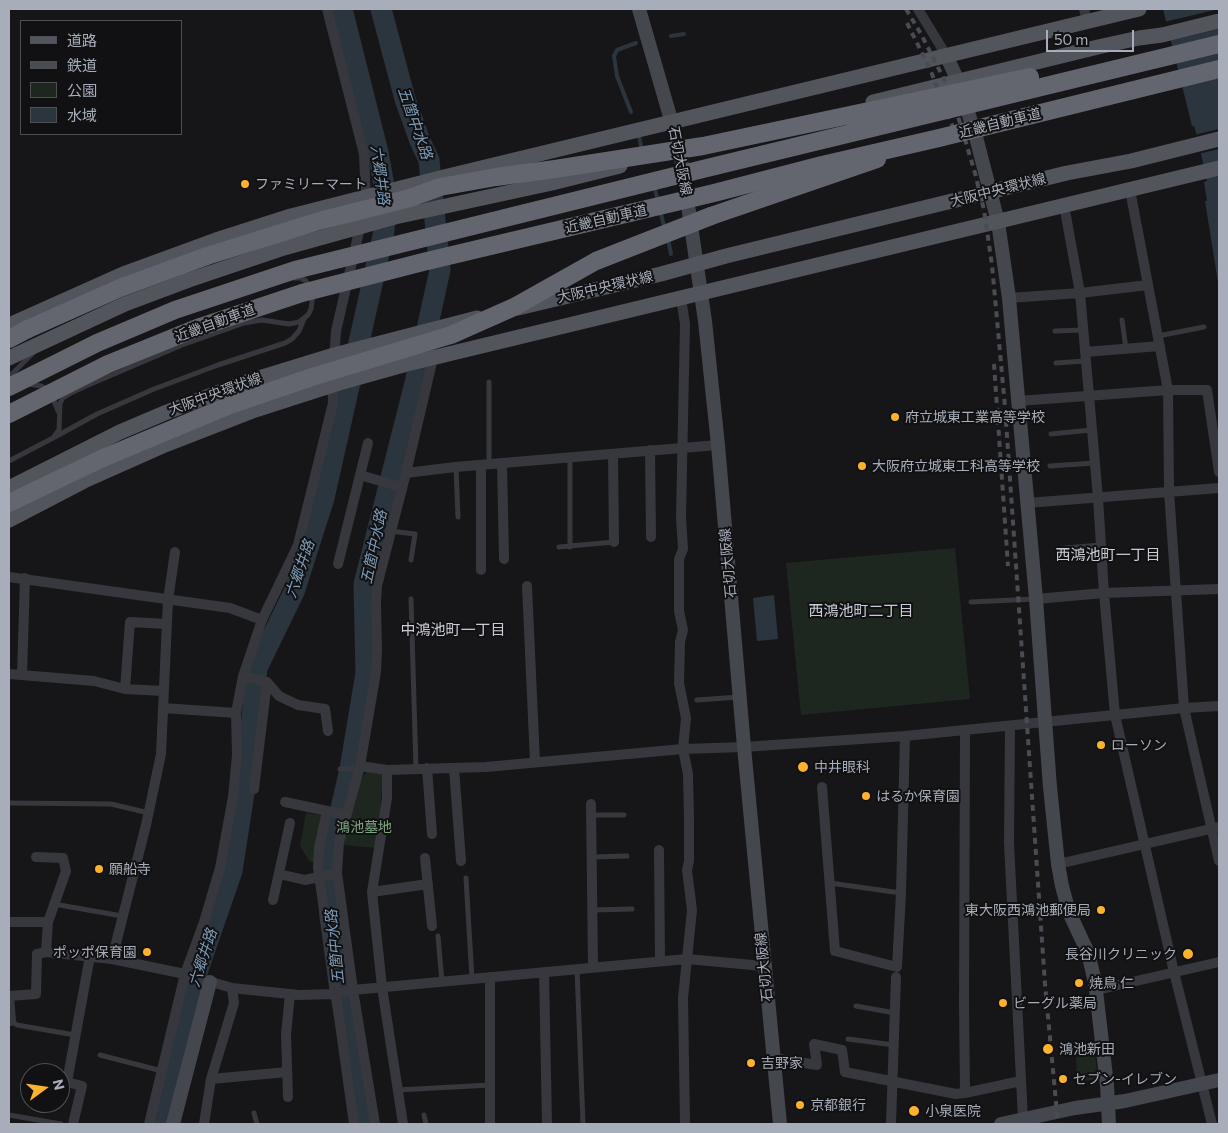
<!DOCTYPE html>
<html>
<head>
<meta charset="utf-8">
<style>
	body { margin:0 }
	#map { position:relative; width:1228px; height:1133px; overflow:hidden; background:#161618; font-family:Commissioner,"Noto Sans JP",sans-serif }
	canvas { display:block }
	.frame { position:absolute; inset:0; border:10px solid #a7adb9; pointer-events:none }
	.legend { position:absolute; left:20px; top:20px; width:162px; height:115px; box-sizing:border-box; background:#111113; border:1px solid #4d4f55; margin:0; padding:6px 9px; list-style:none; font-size:15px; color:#a7adb9 }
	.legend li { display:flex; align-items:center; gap:10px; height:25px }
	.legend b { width:25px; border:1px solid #4d4f55 }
	.north { position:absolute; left:20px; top:1063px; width:50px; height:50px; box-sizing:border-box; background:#111113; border:1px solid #4d4f55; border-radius:50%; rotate:76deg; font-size:14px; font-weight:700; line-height:20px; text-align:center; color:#a7adb9 }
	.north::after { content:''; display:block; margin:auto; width:18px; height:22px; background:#fcb22b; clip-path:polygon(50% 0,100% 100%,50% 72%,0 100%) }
	.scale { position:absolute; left:1046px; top:30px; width:88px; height:22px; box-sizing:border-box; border:2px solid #a7adb9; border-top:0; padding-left:6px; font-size:15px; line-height:18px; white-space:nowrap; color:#a7adb9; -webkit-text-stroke:4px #111113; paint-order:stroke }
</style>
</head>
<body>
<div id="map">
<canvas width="1228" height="1133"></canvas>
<div class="frame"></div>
<ul class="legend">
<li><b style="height:6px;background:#53555d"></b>道路</li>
<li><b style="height:6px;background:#4a4c53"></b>鉄道</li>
<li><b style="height:14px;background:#1e271f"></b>公園</li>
<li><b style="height:14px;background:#2b353d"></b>水域</li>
</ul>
<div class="north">N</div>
<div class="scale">50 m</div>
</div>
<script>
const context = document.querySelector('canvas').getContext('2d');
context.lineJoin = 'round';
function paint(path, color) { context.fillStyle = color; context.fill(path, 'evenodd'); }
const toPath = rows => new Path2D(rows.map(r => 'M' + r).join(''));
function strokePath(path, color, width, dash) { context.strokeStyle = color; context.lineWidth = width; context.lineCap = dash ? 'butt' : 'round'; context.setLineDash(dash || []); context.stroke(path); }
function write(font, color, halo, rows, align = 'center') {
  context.font = font + ' Commissioner,"Noto Sans JP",sans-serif'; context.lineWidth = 4; context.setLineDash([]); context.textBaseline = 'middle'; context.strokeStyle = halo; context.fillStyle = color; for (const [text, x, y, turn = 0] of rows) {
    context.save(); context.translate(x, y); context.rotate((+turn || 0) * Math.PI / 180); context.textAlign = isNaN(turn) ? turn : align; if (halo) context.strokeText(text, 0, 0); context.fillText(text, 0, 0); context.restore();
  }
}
const green = toPath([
	[955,548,970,699,801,715,786,563],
	[366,772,383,774,377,848,343,845,359,782],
	[306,813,324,816,316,863,309,861,300,846],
	[1095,1054,1098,1079,1077,1082,1076,1058,1079,1055]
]);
const water = toPath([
	[1163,9,1219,9,1219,289,1205,201,1207,201,1204,182,1207,181,1197,136,1194,126,1192,126],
	[774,595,778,639,757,641,753,598]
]);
const pier = toPath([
	[1219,9,1219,29,1168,41,1164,22],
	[1219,129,1219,149,1198,154,1194,135]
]);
const stream = toPath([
	[671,36,684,34],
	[631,112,617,76,614,56,617,50,636,43],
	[639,136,641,146],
	[654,186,658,201],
	[660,210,665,230],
	[668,239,671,254]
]);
const river = toPath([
	[161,1124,195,978,232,871,245,787,257,668,294,592,324,498,384,231,386,197,378,152,342,9],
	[364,1124,340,990,330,917,327,870,350,769,366,673,364,584,415,383,440,270,429,160,420,141,405,99,381,9]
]);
const lane = toPath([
	[1122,320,1126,349],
	[1055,331,1083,330],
	[1158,336,1204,327],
	[1056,363,1085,361],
	[9,377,33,353],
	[489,382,489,464],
	[28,384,41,386,45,388,53,398,58,411],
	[1051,434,1091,430],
	[55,437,97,414,154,389,218,365,285,343,292,339,299,331,304,319],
	[9,461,53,438,59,430,60,403,63,398,71,393,86,386,182,345,244,323,262,320,289,324,299,322,308,315,311,309,313,295,306,281,301,278,294,278],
	[1050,466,1095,463],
	[456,467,458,517],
	[390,531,415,534,411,560],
	[559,547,614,542],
	[570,547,570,457],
	[1065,548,1101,545],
	[411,599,416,769],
	[971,602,1035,599],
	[697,700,739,697],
	[340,769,359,769],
	[9,803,111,804,149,813],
	[591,815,624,815],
	[592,857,627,856],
	[466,878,472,979],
	[830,883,901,893],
	[54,904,122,916],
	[593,910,632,909],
	[438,936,442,982],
	[577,969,583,1124],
	[856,1006,895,1013],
	[11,1021,17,1025,75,1035],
	[848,1039,894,1045],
	[100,1055,162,1071],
	[398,1090,490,1085],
	[254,1113,257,1124],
	[9,1115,61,1124],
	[424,1115,426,1124]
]);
const street = toPath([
	[327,9,364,154,366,202],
	[918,9,946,55],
	[1084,9,1087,21],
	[1130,190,1168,390,1169,491,1184,708,1219,861],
	[1064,205,1080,293,1098,498,1104,593,1115,715,1174,972,1212,1124],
	[681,298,685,324,681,517,683,549,679,559,679,611,683,630,680,642,679,683,686,718,683,749,688,774,689,820,689,861,687,870,692,910,683,998,685,1124],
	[1009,298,1080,293,1148,285],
	[1085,352,1160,346],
	[334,361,336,331,361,223],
	[1018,401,1168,390,1207,390,1219,472],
	[650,450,651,537],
	[613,454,614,542],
	[502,463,504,559],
	[481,465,481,570],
	[406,473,433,358],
	[360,475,401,487],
	[1027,503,1219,488],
	[338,564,368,443],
	[9,577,230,608,262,620],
	[527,586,535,762],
	[1036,599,1104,593,1219,589],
	[9,674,94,681,125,689,164,691],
	[22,675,25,578],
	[243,676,267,682,279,696,298,705,325,709,328,731],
	[125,689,130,622,167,624],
	[163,708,236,713],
	[1010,726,1009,843,1023,1119],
	[965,730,964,1004,965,1093],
	[360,766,387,770],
	[427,768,432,834],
	[454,768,461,861],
	[822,787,835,951,897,967,901,893,905,736],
	[254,789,267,682],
	[285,802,346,815],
	[591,804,593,967],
	[327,811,319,848,318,867,354,1124],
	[659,850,660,961],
	[36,857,63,858,66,871,48,922],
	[425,858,432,926],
	[1058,864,1219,827],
	[279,874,305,880,337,873],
	[372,892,428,884],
	[273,900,290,823],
	[9,922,48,922,46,952,112,959,185,974,232,988,299,995,335,994,353,990,687,959,763,966],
	[112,959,146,825,161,754,168,600,175,552],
	[544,972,547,1124],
	[490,977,490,1124],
	[1097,990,1219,962],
	[9,996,36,994,37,954,46,952],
	[9,1021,11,1021,9,996],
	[773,1058,817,1065,814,1044,842,1050,845,1072,956,1094,965,1093,1021,1081],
	[211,1079,287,1072],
	[288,1097,286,1035,290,994],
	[73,1124,82,1086,67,1082,90,956],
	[149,1124,185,974,204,922,220,868,233,797,237,755,236,713,243,676,262,620,298,545,333,403,332,380],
	[204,1124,211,1079,234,1003,232,988],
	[375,1124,353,990,337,873,339,842,360,766,376,672,377,650,376,603,377,586,406,473,455,467,718,445],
	[403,1124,382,987,372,892,387,798,387,770,486,767,683,749,744,747,905,736,1184,708,1219,706],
	[891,1124,896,977]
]);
const secondary = toPath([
	[639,9,680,151,705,321,718,445,744,747,780,1124],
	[946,55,958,81,976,137,998,222,1009,298,1036,599,1050,787,1058,864,1062,886,1069,912,1088,953,1095,982,1107,1085,1109,1124],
	[173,1124,210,982],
	[1001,1124,1075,1108,1125,1101,1219,1080]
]);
const primary = toPath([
	[873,102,1098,47,1139,38,1162,35,1219,21],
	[518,308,661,274,726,256,1067,173,1131,161,1219,139],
	[9,325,123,274,216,240,291,216,444,177,1139,9],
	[9,358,125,304,189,280,284,248,395,217,552,183,620,166],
	[9,488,120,432,167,412,243,383,334,355,477,318],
	[9,520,84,481,165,445,255,410,339,383,407,364,1219,168]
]);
const highway = toPath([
	[711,216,877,159],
	[9,339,28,329],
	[9,503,103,458]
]);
const rail = toPath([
	[906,9,921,34,951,93,975,173,984,210,992,265,1005,407,1045,984,1058,1124],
	[907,23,930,69,958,140],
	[994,364,1008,566]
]);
const highwayBridge = toPath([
	[28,329,120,288,207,256,319,221,410,198,440,187,496,177,555,169,703,146,1030,77],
	[9,387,97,343,175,310,295,270,707,168,1219,44],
	[9,414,108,364,197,328,302,293,423,262,714,193,822,165,939,138,1219,69],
	[103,458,230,405,312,377,451,335,514,307,596,261,711,216]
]);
const markers = [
	[245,184,5,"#fcb22b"],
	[895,417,5,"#fcb22b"],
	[862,466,5,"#fcb22b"],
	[1101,745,5,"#fcb22b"],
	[803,767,6,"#fcb22b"],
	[866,796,5,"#fcb22b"],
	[99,869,5,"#fcb22b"],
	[1101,910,5,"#fcb22b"],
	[147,952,5,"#fcb22b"],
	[1188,954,6,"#fcb22b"],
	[1079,983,5,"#fcb22b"],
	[1003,1003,5,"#fcb22b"],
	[1048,1049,6,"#fcb22b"],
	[751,1063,5,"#fcb22b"],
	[1063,1079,5,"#fcb22b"],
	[800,1105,5,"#fcb22b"],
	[914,1111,6,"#fcb22b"]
];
const streetNames = [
	["近畿自動車道",1000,123,-14],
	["石切大阪線",680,161,79],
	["大阪中央環状線",998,190,-14],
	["近畿自動車道",606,219,-13],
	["大阪中央環状線",605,287,-13],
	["近畿自動車道",215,323,-20],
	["大阪中央環状線",215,394,-20],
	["石切大阪線",728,563,-95],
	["石切大阪線",764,967,-96]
];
const poiNames = [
	["ファミリーマート",255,184],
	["府立城東工業高等学校",905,417],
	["大阪府立城東工科高等学校",872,466],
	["ローソン",1111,745],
	["中井眼科",814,767],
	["はるか保育園",876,796],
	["願船寺",109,869],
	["東大阪西鴻池郵便局",1091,910,"right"],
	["ポッポ保育園",137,952,"right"],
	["長谷川クリニック",1177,954,"right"],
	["焼鳥 仁",1089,983],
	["ビーグル薬局",1013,1003],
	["鴻池新田",1059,1049],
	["吉野家",761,1063],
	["セブン-イレブン",1073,1079],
	["京都銀行",810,1105],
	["小泉医院",925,1111]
];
const parkNames = [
	["鴻池墓地",364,827]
];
const waterNames = [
	["五箇中水路",415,123,71],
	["六郷井路",380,175,82],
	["五箇中水路",374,547,-78],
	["六郷井路",300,569,-71],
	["五箇中水路",335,947,-96],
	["六郷井路",203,958,-72]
];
const neighbourhoodNames = [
	["西鴻池町一丁目",1108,555],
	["西鴻池町二丁目",861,611],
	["中鴻池町一丁目",453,630]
];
paint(green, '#1e271f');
paint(water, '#2b353d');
paint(pier, '#161618');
strokePath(stream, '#2b353d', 4);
strokePath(river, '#2b353d', 21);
strokePath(lane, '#37383d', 5);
strokePath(street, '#37383d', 10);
strokePath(secondary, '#45474e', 14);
strokePath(primary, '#53555d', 15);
strokePath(highway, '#63666f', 18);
strokePath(rail, '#4a4c53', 4, [6, 5]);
strokePath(highwayBridge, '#63666f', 18);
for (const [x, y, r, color] of markers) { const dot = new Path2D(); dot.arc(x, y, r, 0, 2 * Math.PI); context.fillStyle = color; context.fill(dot); strokePath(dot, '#111113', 2); }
write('14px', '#a7adb9', '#111113', streetNames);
write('14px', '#a7adb9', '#111113', poiNames, 'left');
write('14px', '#7da57f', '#111113', parkNames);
write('italic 15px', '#7d9cb6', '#111113', waterNames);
write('15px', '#c9ccd5', '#111113', neighbourhoodNames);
</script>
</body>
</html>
